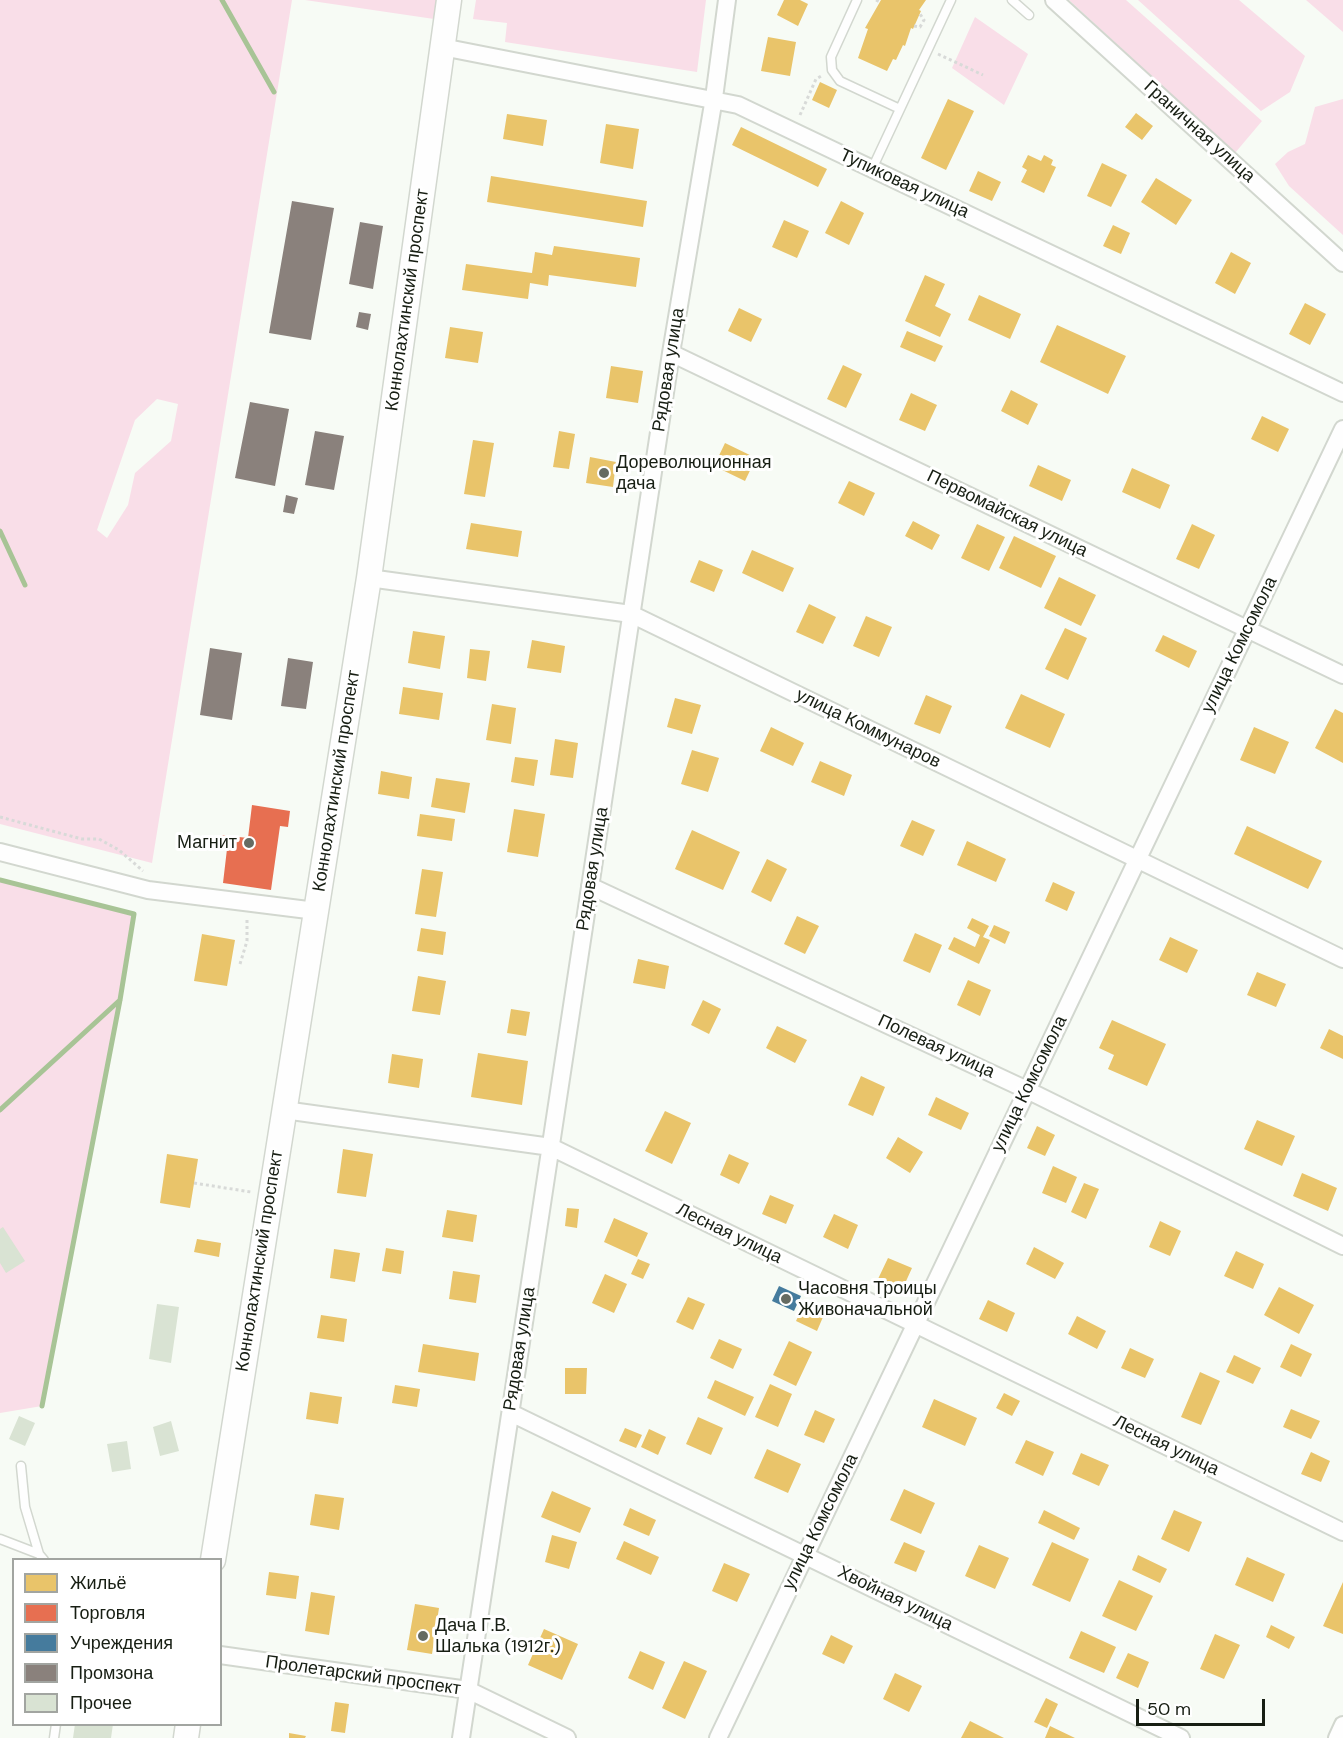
<!DOCTYPE html>
<html>
<head>
<meta charset="utf-8">
<style>
	body { margin:0 }
	#map { position:relative; width:1343px; height:1738px; overflow:hidden; background:#f7fbf5; font-family:"DM Sans",sans-serif }
	canvas { display:block }
	.legend { position:absolute; left:12px; top:1558px; width:210px; height:168px; box-sizing:border-box; background:#fff; border:2px solid #a2a5a1; margin:0; padding:8px 10px; list-style:none; font-size:18px; color:#171e13 }
	.legend li { display:flex; align-items:center; gap:12px; height:30px }
	.legend b { width:30px; border:2px solid #a2a5a1 }
	.scale { position:absolute; left:1136px; top:1699px; width:129px; height:27px; box-sizing:border-box; border:3px solid #171e13; border-top:0; padding-left:8px; font-size:18px; line-height:21px; white-space:nowrap; color:#171e13; -webkit-text-stroke:4px #fff; paint-order:stroke }
</style>
</head>
<body>
<div id="map">
<canvas width="1343" height="1738"></canvas>
<ul class="legend">
<li><b style="height:16px;background:#e9c46a"></b>Жильё</li>
<li><b style="height:16px;background:#e76f51"></b>Торговля</li>
<li><b style="height:16px;background:#457b9d"></b>Учреждения</li>
<li><b style="height:16px;background:#8a817c"></b>Промзона</li>
<li><b style="height:16px;background:#d9e3d3"></b>Прочее</li>
</ul>
<div class="scale">50 m</div>
</div>
<script>
const context = document.querySelector('canvas').getContext('2d');
context.lineJoin = 'round';
function paint(path, color) { context.fillStyle = color; context.fill(path, 'evenodd'); }
const toPath = rows => new Path2D(rows.map(r => 'M' + r).join(''));
function strokePath(path, color, width, dash) { context.strokeStyle = color; context.lineWidth = width; context.lineCap = dash ? 'butt' : 'round'; context.setLineDash(dash || []); context.stroke(path); }
function write(font, color, halo, rows, align = 'center') {
  context.font = font + ' "DM Sans",sans-serif'; context.lineWidth = 6; context.setLineDash([]); context.textBaseline = 'middle'; context.strokeStyle = halo; context.fillStyle = color; for (const [text, x, y, turn = 0] of rows) {
    context.save(); context.translate(x, y); context.rotate((+turn || 0) * Math.PI / 180); context.textAlign = isNaN(turn) ? turn : align; if (halo) context.strokeText(text, 0, 0); context.fillText(text, 0, 0); context.restore();
  }
}
const green = toPath([
	[0,0,292,0,152,863,0,824],
	[157,399,178,404,171,441,135,473,128,505,107,538,97,530,135,420],
	[305,0,437,0,434,19],
	[476,0,706,0,697,72,505,42,507,23,473,19],
	[1069,0,1126,0,1262,121,1235,153],
	[1138,0,1239,0,1305,56,1290,92,1261,111],
	[1306,0,1343,0,1343,32],
	[975,17,1028,54,1004,105,952,68],
	[1343,99,1343,235,1289,186,1275,164,1288,152,1305,144,1315,107],
	[0,880,134,914,120,1000,42,1406,0,1413]
]);
const homes = toPath([
	[784,0,800,0,808,4,798,26,777,15],
	[881,0,926,0,919,10,921,11,913,29,911,28,905,46,903,45,896,60,893,59,887,71,858,58,868,29,865,28],
	[768,37,796,42,790,76,761,71],
	[820,82,837,90,829,108,812,100],
	[948,99,974,111,946,170,921,158],
	[1136,113,1153,126,1142,140,1125,127],
	[507,114,547,120,543,146,503,139],
	[606,124,639,129,633,169,600,163],
	[741,127,827,169,818,187,732,145],
	[1028,155,1041,161,1044,155,1053,160,1051,165,1056,167,1044,193,1021,182,1027,170,1022,167],
	[1102,163,1127,175,1111,207,1087,196],
	[978,171,1001,182,992,201,969,191],
	[491,176,647,201,643,227,487,202],
	[1156,178,1192,200,1176,225,1141,202],
	[841,201,864,213,849,245,825,233],
	[784,220,809,231,797,258,772,247],
	[1113,225,1130,233,1121,254,1103,246],
	[554,246,640,258,636,287,549,275,548,286,530,283,528,299,462,290,466,264,532,273,535,252,552,255],
	[1231,252,1251,263,1235,294,1215,283],
	[925,275,945,284,935,306,951,314,940,337,905,321],
	[979,295,1021,314,1010,339,968,320],
	[1305,303,1326,314,1310,345,1289,334],
	[739,308,762,319,751,342,728,331],
	[1057,325,1126,356,1108,394,1040,362],
	[450,327,483,332,478,363,445,358],
	[907,331,943,346,935,362,900,347],
	[843,365,862,374,846,408,827,399],
	[611,366,643,371,638,403,606,398],
	[1011,390,1038,404,1028,425,1001,411],
	[911,393,937,405,925,431,899,420],
	[1262,416,1289,429,1278,452,1251,439],
	[559,431,575,434,569,469,553,467],
	[473,440,494,443,485,497,464,494],
	[725,443,756,458,745,481,714,466],
	[590,457,616,462,613,487,586,483],
	[1038,465,1071,480,1062,501,1029,486],
	[1132,468,1170,485,1160,509,1122,492],
	[849,481,875,493,864,516,838,503],
	[913,521,940,535,932,550,905,536],
	[471,523,522,531,518,557,466,549],
	[977,524,1005,537,989,571,961,558],
	[1192,524,1215,535,1199,569,1176,559],
	[1014,536,1056,556,1041,588,999,568],
	[752,550,794,568,783,592,742,573],
	[699,560,723,570,714,592,690,582],
	[1059,577,1096,595,1081,626,1044,608],
	[809,604,836,617,823,644,796,632],
	[866,616,892,627,879,657,853,646],
	[1065,628,1087,638,1068,680,1045,669],
	[413,631,445,636,440,669,408,663],
	[1163,635,1197,651,1189,668,1155,651],
	[532,640,565,646,561,673,527,668],
	[470,649,490,651,486,681,467,678],
	[403,687,443,693,439,720,399,714],
	[1021,694,1065,714,1050,748,1005,728],
	[926,695,952,706,940,734,914,724],
	[675,698,701,705,692,734,667,727],
	[492,704,516,708,511,744,486,740],
	[1335,709,1343,713,1343,763,1315,748],
	[771,727,804,743,793,766,760,751],
	[1254,727,1289,742,1275,774,1240,760],
	[555,739,578,743,573,778,550,775],
	[692,750,719,758,708,792,681,784],
	[515,757,538,760,534,786,511,782],
	[820,761,852,775,844,796,811,782],
	[381,771,412,777,409,799,378,794],
	[436,778,470,783,465,813,431,807],
	[514,809,545,814,538,857,507,852],
	[420,814,455,819,452,841,417,836],
	[912,820,935,830,923,856,900,846],
	[1247,826,1322,861,1308,889,1234,854],
	[692,830,740,852,723,890,675,869],
	[967,841,1006,859,996,882,957,865],
	[767,859,787,869,771,902,751,892],
	[422,869,443,872,436,917,415,914],
	[1053,882,1075,892,1067,911,1045,901],
	[797,916,819,926,805,954,784,944],
	[972,918,989,926,983,937,990,940,979,964,948,949,954,937,975,947,980,935,967,928],
	[994,925,1010,932,1005,944,989,936],
	[421,928,446,932,443,955,417,951],
	[915,933,942,945,930,973,903,961],
	[202,934,235,940,227,986,194,981],
	[1170,937,1198,950,1187,973,1159,960],
	[638,959,669,966,665,989,633,983],
	[1257,972,1286,984,1276,1007,1247,995],
	[418,976,446,981,440,1015,412,1011],
	[968,980,991,990,980,1016,957,1005],
	[703,1000,721,1009,709,1034,691,1025],
	[511,1009,530,1012,526,1036,507,1033],
	[1112,1020,1166,1044,1147,1086,1108,1069,1114,1055,1099,1048],
	[777,1026,807,1040,795,1063,766,1048],
	[1329,1029,1343,1036,1343,1059,1320,1048],
	[478,1053,528,1061,522,1105,471,1097],
	[392,1054,423,1059,419,1088,388,1083],
	[861,1076,885,1087,873,1116,848,1105],
	[936,1097,969,1113,961,1130,928,1115],
	[665,1111,691,1123,672,1164,645,1151],
	[1257,1120,1295,1136,1282,1166,1244,1149],
	[1037,1126,1055,1135,1045,1156,1027,1148],
	[898,1137,923,1152,910,1173,886,1158],
	[343,1149,373,1154,366,1197,337,1193],
	[167,1154,198,1159,190,1208,160,1203],
	[729,1154,749,1163,739,1184,720,1175],
	[1053,1166,1077,1177,1066,1203,1042,1193],
	[1302,1173,1337,1188,1328,1211,1293,1196],
	[1084,1183,1099,1189,1086,1219,1071,1212],
	[770,1195,794,1205,786,1224,762,1214],
	[567,1208,579,1209,577,1228,565,1226],
	[447,1210,477,1215,473,1242,442,1237],
	[834,1214,858,1225,848,1249,823,1237],
	[614,1218,648,1233,637,1257,604,1242],
	[1160,1221,1181,1231,1170,1256,1149,1247],
	[197,1239,221,1243,219,1257,194,1252],
	[1034,1247,1064,1263,1055,1279,1026,1264],
	[386,1248,404,1251,401,1274,382,1271],
	[334,1249,360,1253,355,1282,330,1278],
	[1236,1251,1264,1264,1253,1289,1224,1276],
	[888,1258,912,1268,902,1290,878,1279],
	[638,1259,650,1264,643,1279,631,1274],
	[453,1271,480,1275,476,1303,449,1299],
	[605,1274,627,1284,614,1313,592,1303],
	[1279,1287,1314,1305,1299,1334,1264,1315],
	[688,1297,705,1304,693,1330,676,1322],
	[806,1300,826,1310,817,1331,796,1321],
	[988,1300,1015,1313,1007,1332,979,1319],
	[321,1315,347,1319,344,1342,317,1338],
	[1077,1316,1106,1331,1097,1349,1068,1334],
	[719,1339,742,1349,733,1369,710,1358],
	[789,1341,812,1352,796,1386,773,1375],
	[423,1344,479,1353,475,1381,418,1372],
	[1291,1344,1312,1354,1301,1377,1280,1367],
	[1130,1348,1154,1359,1145,1378,1121,1368],
	[1234,1355,1261,1368,1253,1384,1226,1372],
	[565,1368,587,1368,586,1394,565,1394],
	[1200,1372,1220,1381,1201,1425,1181,1417],
	[715,1380,754,1397,745,1416,707,1398],
	[770,1384,792,1394,778,1427,755,1417],
	[395,1385,420,1389,417,1407,392,1403],
	[310,1392,342,1397,338,1424,306,1419],
	[1004,1393,1020,1401,1012,1416,996,1408],
	[934,1399,977,1418,965,1446,922,1427],
	[1291,1409,1320,1421,1311,1439,1283,1427],
	[815,1410,835,1419,824,1443,804,1435],
	[698,1417,723,1428,711,1455,686,1444],
	[625,1428,642,1435,636,1448,619,1441],
	[649,1429,666,1437,658,1455,641,1447],
	[1026,1440,1054,1452,1043,1476,1015,1463],
	[767,1449,801,1464,788,1493,754,1478],
	[1311,1452,1330,1461,1321,1482,1301,1474],
	[1081,1453,1109,1465,1099,1486,1072,1474],
	[904,1489,935,1503,921,1534,890,1520],
	[552,1491,591,1508,580,1533,541,1517],
	[315,1494,344,1498,339,1530,310,1525],
	[630,1508,656,1520,649,1536,623,1525],
	[1044,1510,1080,1528,1074,1540,1038,1523],
	[1174,1510,1202,1522,1189,1552,1161,1539],
	[552,1535,577,1542,569,1569,545,1562],
	[624,1541,659,1557,651,1575,616,1559],
	[904,1542,925,1551,916,1572,894,1563],
	[1052,1542,1089,1559,1070,1602,1032,1585],
	[979,1545,1009,1558,995,1589,965,1576],
	[1138,1555,1167,1569,1160,1583,1132,1570],
	[1247,1557,1285,1574,1273,1602,1235,1585],
	[724,1563,750,1574,737,1602,712,1591],
	[269,1572,299,1576,296,1599,266,1595],
	[1119,1580,1153,1596,1136,1631,1102,1616],
	[1343,1582,1343,1634,1323,1626],
	[311,1592,335,1596,329,1635,305,1631],
	[415,1604,439,1608,432,1654,407,1650],
	[1271,1625,1295,1637,1289,1649,1266,1637],
	[544,1629,578,1644,562,1680,528,1665],
	[1081,1631,1116,1647,1104,1673,1069,1658],
	[1215,1634,1240,1645,1224,1679,1200,1669],
	[831,1635,853,1646,844,1664,822,1654],
	[640,1651,665,1662,653,1690,628,1678],
	[1128,1653,1149,1662,1138,1688,1116,1678],
	[684,1661,707,1671,685,1719,662,1708],
	[895,1673,922,1686,909,1712,883,1699],
	[1046,1698,1058,1704,1047,1728,1034,1722],
	[335,1702,349,1704,345,1733,331,1731],
	[970,1721,1004,1738,961,1738],
	[1050,1726,1075,1738,1045,1738],
	[289,1733,306,1736,305,1738,289,1738]
]);
const shops = toPath([
	[252,805,290,811,288,827,280,826,271,890,223,883,227,849,219,848,221,835,248,838]
]);
const public = toPath([
	[779,1286,801,1296,794,1311,772,1301]
]);
const industry = toPath([
	[292,201,334,208,311,340,269,333],
	[360,222,383,226,373,289,349,284],
	[359,312,371,314,368,330,356,327],
	[250,402,289,409,275,486,235,478],
	[315,431,344,436,334,490,305,485],
	[286,495,298,498,294,514,283,512],
	[210,648,242,653,232,720,200,715],
	[288,658,313,662,306,709,281,706]
]);
const stream = toPath([
	[222,0,274,92],
	[0,531,25,585],
	[0,880,134,914,120,1000,42,1406],
	[0,1110,120,1000]
]);
const building = toPath([
	[3,1227,25,1261,6,1273,0,1263,0,1229],
	[157,1304,179,1307,171,1363,149,1359],
	[19,1416,35,1423,25,1446,9,1439],
	[171,1421,179,1451,160,1456,153,1427],
	[127,1441,131,1469,112,1472,107,1444],
	[75,1724,113,1724,111,1738,73,1738]
]);
const path = toPath([
	[876,0,880,2],
	[914,26,920,27,924,20,920,14],
	[938,54,983,75],
	[800,115,816,79,823,75],
	[0,817,82,839,99,839,119,850,143,871],
	[240,964,247,941,247,919],
	[194,1183,251,1192]
]);
const lane = toPath([
	[857,0,831,57,832,70,840,81,900,109],
	[1012,0,1029,15],
	[872,169,951,0],
	[21,1466,25,1507,39,1554,44,1560],
	[0,1539,39,1554],
	[54,1738,56,1724]
]);
const street = toPath([
	[1054,0,1343,263],
	[442,47,738,105,1343,393],
	[671,353,1343,675],
	[369,578,631,614,1343,959],
	[0,852,148,890,316,911],
	[590,886,1027,1090,1343,1246],
	[284,1110,551,1147,1343,1532],
	[511,1413,1181,1738],
	[220,1655,468,1690,567,1738],
	[461,1738,671,353,714,98,727,0],
	[718,1738,1343,429],
	[1337,1738,1343,1725]
]);
const secondary = toPath([
	[213,1560,369,578,449,0],
	[186,1738,188,1724]
]);
const markers = [
	[604,473,6,"#656b62"],
	[249,843,6,"#656b62"],
	[786,1299,6,"#656b62"],
	[423,1636,6,"#656b62"]
];
const streetNames = [
	["Граничная улица",1199,132,42],
	["Тупиковая улица",904,184,25],
	["Коннолахтинский проспект",408,300,-82],
	["Рядовая улица",669,370,-81],
	["Первомайская улица",1007,514,26],
	["улица Комсомола",1240,645,-64],
	["улица Коммунаров",868,729,26],
	["Коннолахтинский проспект",337,781,-81],
	["Рядовая улица",593,869,-81],
	["Полевая улица",936,1047,25],
	["улица Комсомола",1030,1084,-64],
	["Лесная улица",729,1234,26],
	["Коннолахтинский проспект",260,1261,-81],
	["Рядовая улица",520,1349,-81],
	["Лесная улица",1166,1446,26],
	["улица Комсомола",821,1522,-64],
	["Хвойная улица",895,1599,26],
	["Пролетарский проспект",363,1676,8]
];
const poiNames = [
	["Дореволюционная",616,463],
	["дача",616,484],
	["Магнит",237,843,"right"],
	["Часовня Троицы",798,1289],
	["Живоначальной",798,1310],
	["Дача Г.В.",435,1626],
	["Шалька (1912г.)",435,1647]
];
paint(green, '#f9dee8');
paint(homes, '#e9c46a');
paint(shops, '#e76f51');
paint(public, '#457b9d');
paint(industry, '#8a817c');
strokePath(stream, '#a8c496', 5);
paint(building, '#d9e3d3');
strokePath(lane, '#d2d7cf', 11);
strokePath(street, '#d2d7cf', 20);
strokePath(secondary, '#d2d7cf', 27);
strokePath(path, '#d8dad8', 3, [3, 3]);
strokePath(lane, '#fefefe', 8);
strokePath(street, '#fefefe', 16);
strokePath(secondary, '#fefefe', 24);
for (const [x, y, r, color] of markers) { const dot = new Path2D(); dot.arc(x, y, r, 0, 2 * Math.PI); context.fillStyle = color; context.fill(dot); strokePath(dot, '#fff', 2); }
write('18px', '#171e13', '#fff', streetNames);
write('18px', '#171e13', '#fff', poiNames, 'left');
</script>
</body>
</html>
